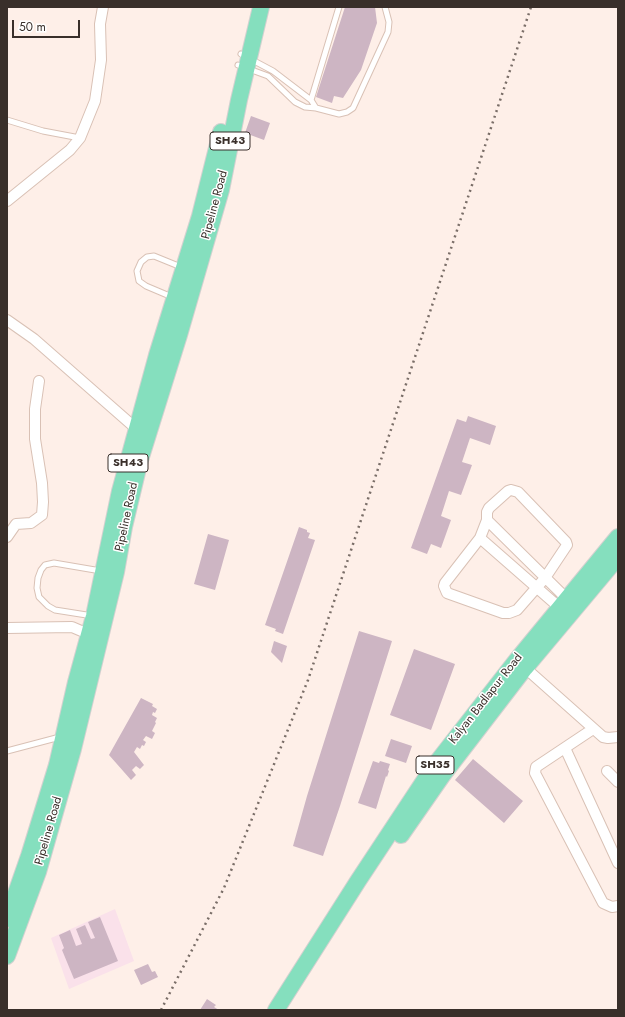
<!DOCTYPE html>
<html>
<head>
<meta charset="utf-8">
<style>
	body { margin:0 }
	#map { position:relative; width:625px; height:1017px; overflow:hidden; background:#feefe8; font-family:Jost,sans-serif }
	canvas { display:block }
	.frame { position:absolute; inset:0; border:8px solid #392f2a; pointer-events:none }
	.scale { position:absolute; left:12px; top:20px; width:68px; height:18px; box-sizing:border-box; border:2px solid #392f2a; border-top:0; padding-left:5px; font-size:12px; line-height:14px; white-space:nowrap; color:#392f2a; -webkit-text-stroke:3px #fff; paint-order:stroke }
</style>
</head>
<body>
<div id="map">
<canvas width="625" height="1017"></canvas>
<div class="frame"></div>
<div class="scale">50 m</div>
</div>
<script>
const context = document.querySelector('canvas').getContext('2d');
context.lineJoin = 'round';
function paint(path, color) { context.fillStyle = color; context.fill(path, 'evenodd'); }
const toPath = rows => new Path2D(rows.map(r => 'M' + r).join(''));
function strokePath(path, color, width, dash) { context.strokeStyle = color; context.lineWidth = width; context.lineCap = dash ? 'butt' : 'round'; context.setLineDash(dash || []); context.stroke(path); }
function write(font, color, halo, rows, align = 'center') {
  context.font = font + ' Jost,sans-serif'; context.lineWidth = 3; context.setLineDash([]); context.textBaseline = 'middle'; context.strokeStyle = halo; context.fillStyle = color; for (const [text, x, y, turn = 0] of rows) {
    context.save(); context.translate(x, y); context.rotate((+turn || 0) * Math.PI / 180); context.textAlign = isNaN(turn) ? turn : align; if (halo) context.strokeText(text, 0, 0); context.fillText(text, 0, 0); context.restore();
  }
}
const medical = toPath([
	[115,909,134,961,69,989,51,938]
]);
const building = toPath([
	[345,7,375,7,377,23,361,70,343,98,334,96,332,103,316,97],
	[251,116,270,123,264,140,245,133],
	[468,416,496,426,490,445,470,438,462,462,472,465,461,495,449,491,441,516,451,520,441,548,431,544,427,554,411,548,457,419,466,422],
	[299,527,307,530,307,532,310,533,308,538,315,540,283,634,275,631,276,629,265,625],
	[208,534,229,540,215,590,194,584],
	[359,631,392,641,340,806,323,856,293,846,307,796],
	[274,641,287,646,282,663,271,652],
	[414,649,455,664,431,730,390,715],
	[141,698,153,704,152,706,157,709,155,713,153,712,152,715,157,718,155,722,156,723,152,731,155,733,152,739,146,736,143,740,146,742,144,746,142,745,140,749,137,747,134,752,144,765,140,769,136,766,132,770,136,775,131,780,109,755],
	[391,739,412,746,406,763,385,756],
	[473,759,523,801,504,823,455,780],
	[373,761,379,763,380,761,390,764,388,770,389,771,387,777,386,776,376,809,358,803],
	[100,917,118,961,74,979,62,950,64,948,59,935,70,930,76,946,82,944,76,929,85,925,91,939,95,938,88,922],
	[148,964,152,972,155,971,158,977,141,985,134,970],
	[207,999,216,1005,214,1007,219,1010,200,1010]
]);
const service = toPath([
	[238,65,268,76,295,102,305,107,316,108,311,100,273,71,241,54],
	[311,100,339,7],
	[316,108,339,114,347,112,353,108,388,32,389,22,385,7],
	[7,120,43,131,80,138],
	[172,297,146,286,139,281,137,271,141,262,147,257,154,256,181,267],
	[93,616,55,610,48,606,39,597,37,588,38,578,41,570,45,565,54,563,101,571],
	[7,751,60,737]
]);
const minor = toPath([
	[7,201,70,150,80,138,95,101,101,60,100,24,103,7],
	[7,320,34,339,140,432],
	[511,490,518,492,566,542,567,545,545,578,517,610,509,613,503,613,447,593,444,586,445,583,480,538,487,520,487,512,489,508,508,491,511,490],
	[487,520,567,599],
	[7,537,16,524,31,523,42,515,43,502,42,483,35,439,35,409,39,381],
	[480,538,560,608],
	[7,628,72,627,93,636],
	[522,665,603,737,608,738,618,737],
	[593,729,536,767,535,773,603,903,612,907,618,906],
	[565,748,618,863],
	[607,771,618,782]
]);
const primary = toPath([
	[401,835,442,776,525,668,618,557],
	[7,919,29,856,57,765,76,682,94,616,120,491,157,355,200,216,221,132],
	[7,956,38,872,73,749,116,572,124,527,140,460,179,335,221,190,239,100,261,7],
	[276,1010,358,881,434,766,516,661,618,537]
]);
const rail = toPath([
	[161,1010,224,888,308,680,531,7]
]);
const shields = [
	[230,141,40],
	[128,463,40],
	[435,765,38]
];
const shieldNames = [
	["SH43",230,141],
	["SH43",128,463],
	["SH35",435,765]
];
const streetNames = [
	["Pipeline Road",215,205,-75],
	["Pipeline Road",127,517,-78],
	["Kalyan Badlapur Road",486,699,-52],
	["Pipeline Road",49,831,-74]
];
paint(medical, '#fae1ea');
paint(building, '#cdb5c3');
strokePath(service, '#d9c1b5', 7);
strokePath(minor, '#d9c1b5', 12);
strokePath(primary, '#d3d1d0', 18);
strokePath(service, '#fff', 5);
strokePath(minor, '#fff', 10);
strokePath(primary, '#85dfbe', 16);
strokePath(rail, '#7a6e68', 2.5, [2, 4]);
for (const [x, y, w] of shields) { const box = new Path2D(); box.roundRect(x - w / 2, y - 9, w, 18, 3); context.fillStyle = '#fff'; context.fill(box); strokePath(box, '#392f2a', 1); }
write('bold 11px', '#392f2a', null, shieldNames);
write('12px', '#392f2a', '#fff', streetNames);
</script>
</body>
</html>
